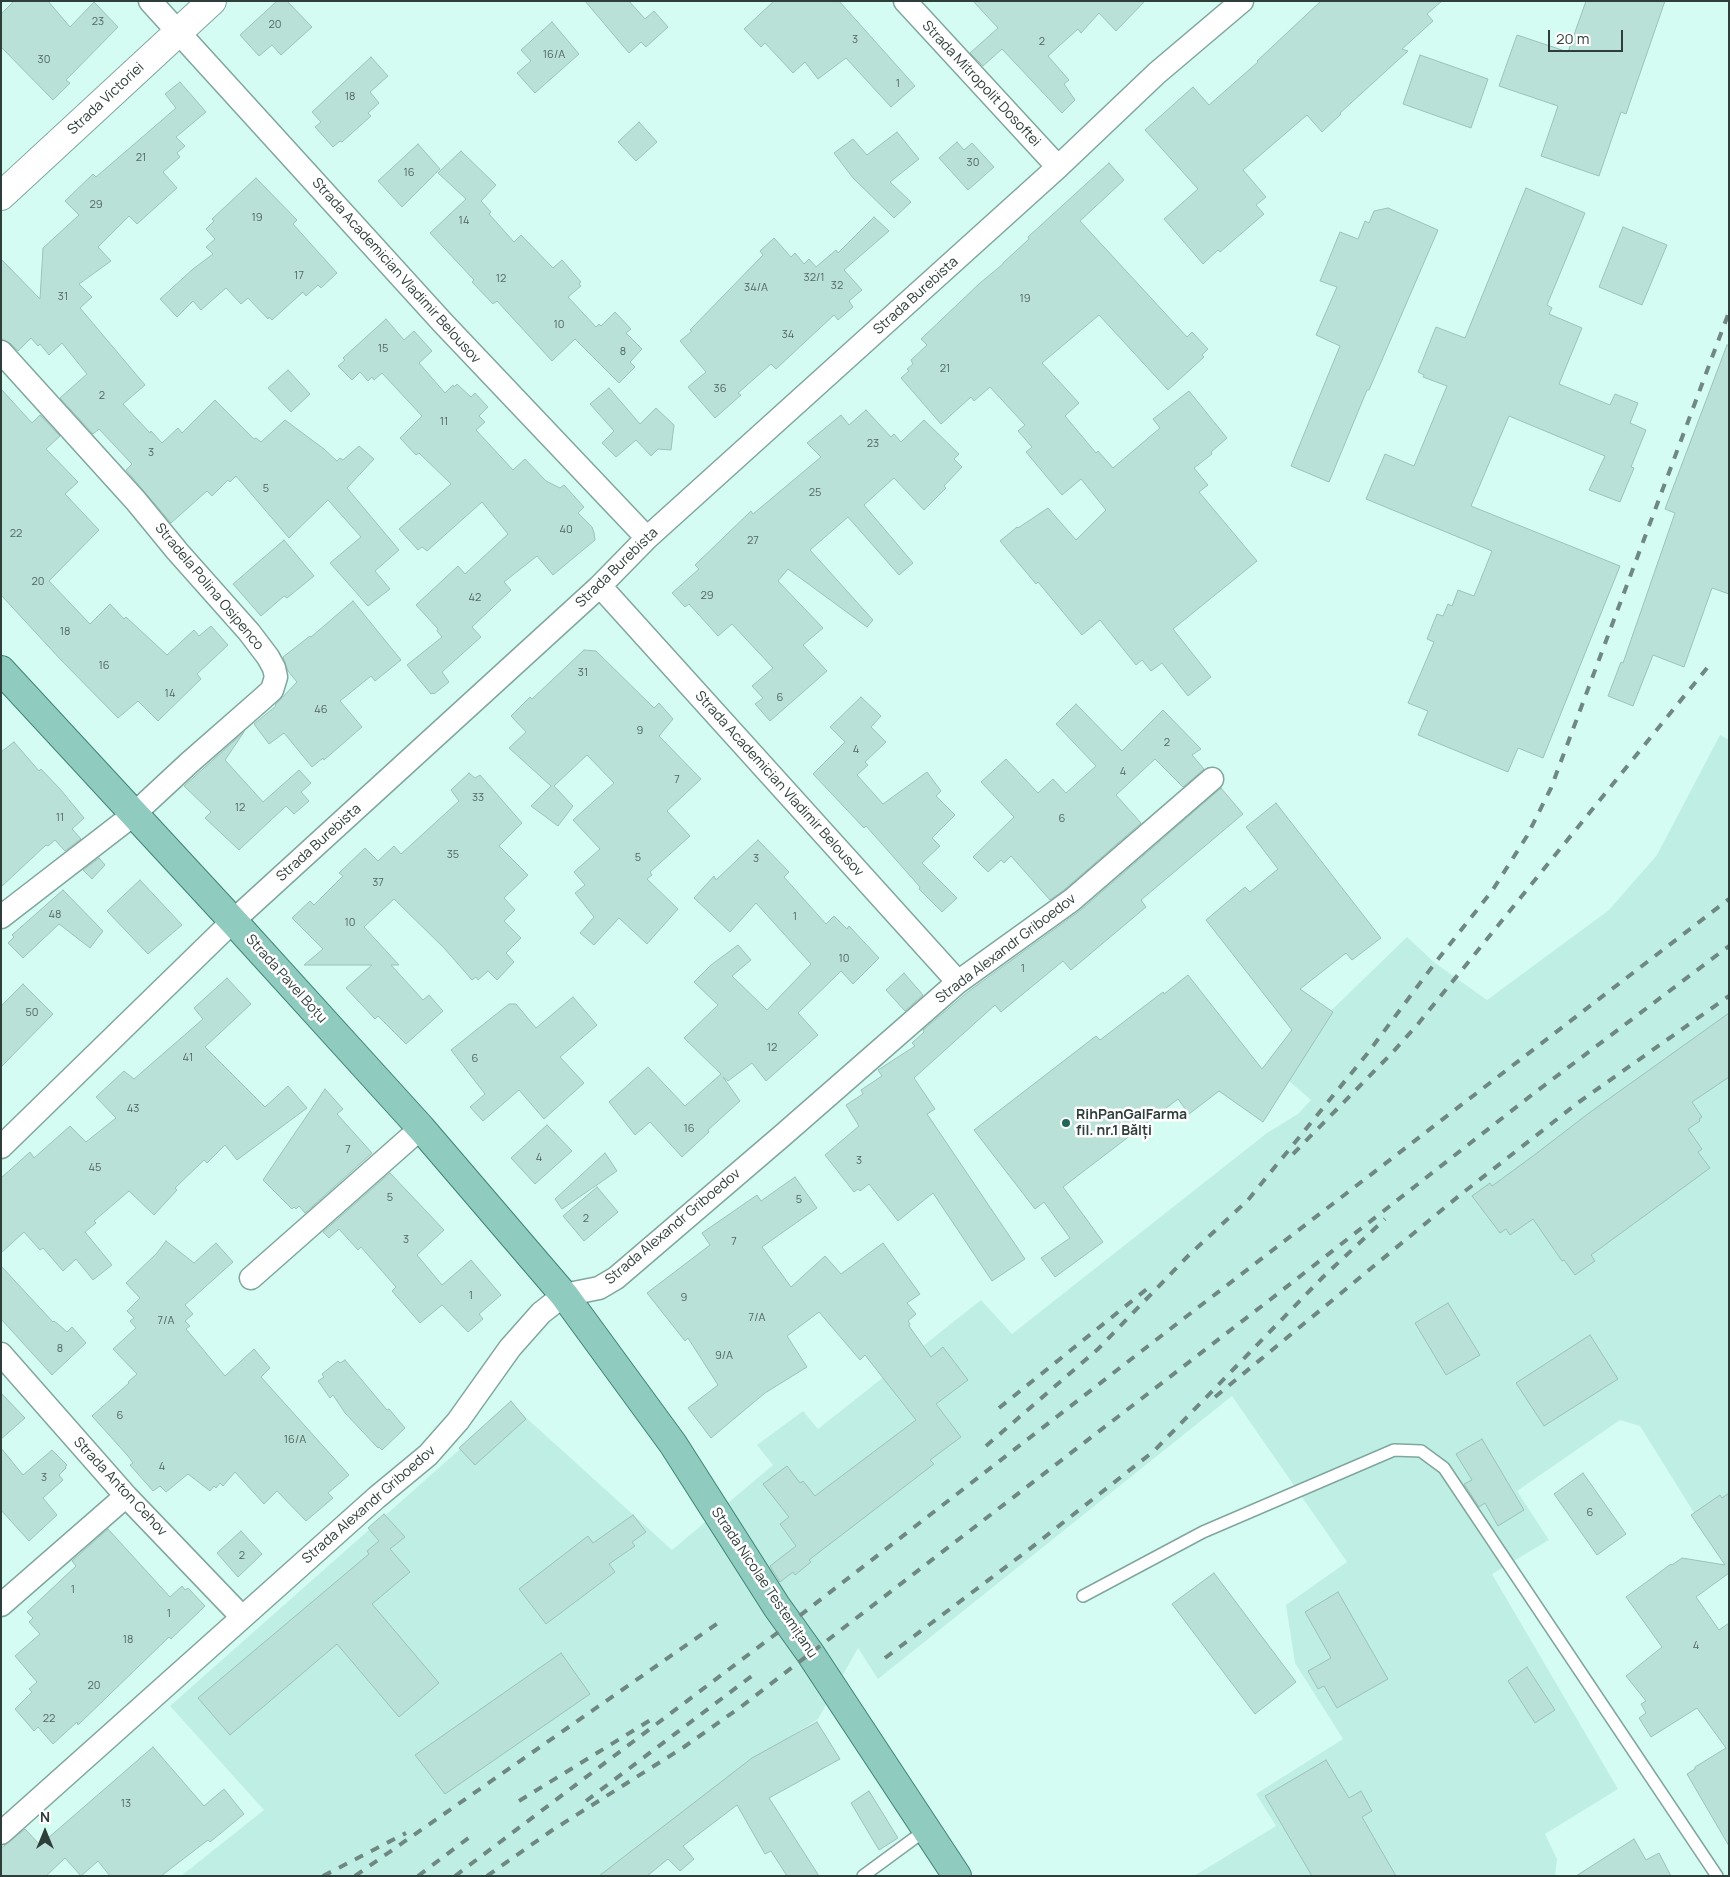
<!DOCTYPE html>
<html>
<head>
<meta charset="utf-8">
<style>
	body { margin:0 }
	#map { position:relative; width:1730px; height:1877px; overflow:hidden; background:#d4fcf2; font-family:Manrope,sans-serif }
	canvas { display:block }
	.frame { position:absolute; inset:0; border:2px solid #2e3e3a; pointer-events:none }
	.north { position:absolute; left:20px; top:1807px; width:50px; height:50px; -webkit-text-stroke:4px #fff; paint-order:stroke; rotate:0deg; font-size:14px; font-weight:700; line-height:20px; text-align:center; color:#2e3e3a }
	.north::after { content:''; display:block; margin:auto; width:18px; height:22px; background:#2e3e3a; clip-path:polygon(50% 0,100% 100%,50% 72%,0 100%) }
	.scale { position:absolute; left:1548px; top:30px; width:75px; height:22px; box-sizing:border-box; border:2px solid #2e3e3a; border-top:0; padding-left:6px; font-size:15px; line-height:18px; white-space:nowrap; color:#2e3e3a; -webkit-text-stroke:4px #fff; paint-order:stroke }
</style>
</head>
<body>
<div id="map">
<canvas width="1730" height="1877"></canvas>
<div class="frame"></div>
<div class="north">N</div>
<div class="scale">20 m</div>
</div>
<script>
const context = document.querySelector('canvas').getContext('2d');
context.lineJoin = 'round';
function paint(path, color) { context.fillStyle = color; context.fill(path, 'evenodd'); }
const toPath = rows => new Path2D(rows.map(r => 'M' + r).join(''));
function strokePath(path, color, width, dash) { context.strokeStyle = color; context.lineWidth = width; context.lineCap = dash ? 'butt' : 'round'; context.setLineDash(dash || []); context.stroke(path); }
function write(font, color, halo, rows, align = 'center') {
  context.font = font + ' Manrope,sans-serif'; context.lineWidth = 5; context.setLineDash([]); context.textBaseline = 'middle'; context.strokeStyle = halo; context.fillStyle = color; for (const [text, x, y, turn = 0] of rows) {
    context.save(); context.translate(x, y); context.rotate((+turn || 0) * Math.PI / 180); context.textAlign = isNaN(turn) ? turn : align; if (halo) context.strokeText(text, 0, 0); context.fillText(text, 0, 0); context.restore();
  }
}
const built = toPath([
	[1720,735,1729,740,1729,1518,1696,1516,1640,1426,1620,1420,1517,1491,1549,1540,1492,1574,1618,1789,1545,1834,1557,1859,1555,1876,1194,1876,1276,1826,1256,1794,1343,1739,1295,1663,1286,1605,1347,1562,1232,1396,878,1679,858,1648,818,1719,745,1766,603,1876,181,1876,264,1810,170,1706,511,1404,672,1550,773,1465,757,1445,803,1411,818,1429,981,1300,1012,1334,1267,1133,1298,1114,1311,1100,1273,1067,1407,937,1435,963,1487,1000,1609,910,1657,855]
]);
const building = toPath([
	[14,1,48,1,70,27,94,2,118,27,66,80,70,83,53,100,1,47,1,14,14,1],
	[277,1,287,1,312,27,281,55,272,45,259,56,240,35,277,1],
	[585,1,629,1,645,19,654,11,668,27,646,47,641,42,629,53,585,1],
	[774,1,839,1,915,86,891,107,846,58,818,79,805,62,793,73,765,43,761,47,744,29,774,1],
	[973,1,1145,1,1116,31,1099,13,1081,33,1078,29,1048,56,1069,80,1064,84,1075,100,1062,113,1002,49,983,66,970,53,998,28,973,1],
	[1321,1,1442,1,1427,14,1433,21,1402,49,1408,51,1340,113,1341,114,1322,132,1307,115,1243,170,1266,197,1256,205,1264,214,1220,252,1218,250,1203,264,1164,219,1198,189,1145,130,1193,87,1209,105,1258,62,1257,61,1321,1],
	[1586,1,1665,1,1626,114,1621,112,1599,176,1541,156,1558,106,1499,86,1517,35,1568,52,1586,1],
	[552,22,579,54,535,93,517,73,531,61,521,50,552,22],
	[1420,55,1488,79,1471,128,1403,104,1420,55],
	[371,57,388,76,370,92,379,103,368,113,371,116,342,142,340,141,333,147,315,127,321,122,312,112,371,57],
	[180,82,206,112,176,137,185,146,177,153,180,157,163,172,177,188,137,224,129,216,98,247,111,261,79,284,92,297,80,308,145,385,123,404,150,433,151,431,162,443,178,428,182,433,215,400,254,439,256,438,261,442,285,420,324,449,337,461,340,458,343,460,359,446,374,459,347,488,399,550,375,571,390,589,368,606,330,563,361,537,328,500,289,538,236,476,230,482,228,480,212,496,207,491,171,523,126,470,132,464,99,429,93,434,60,398,87,374,62,343,49,355,40,344,38,346,31,338,18,351,10,343,1,339,1,259,40,299,43,248,79,215,65,201,93,174,96,177,176,108,165,94,180,82],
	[639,122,657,142,636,161,618,142,639,122],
	[897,132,919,159,890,182,911,202,894,218,853,178,834,153,853,139,867,155,897,132],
	[957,142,964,150,972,143,994,167,968,190,939,158,957,142],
	[418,144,440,169,402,207,378,181,418,144],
	[461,151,496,185,481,201,491,212,489,214,514,242,521,235,553,268,562,260,581,282,579,284,581,286,568,297,596,327,599,324,601,326,615,312,631,329,626,333,642,349,630,362,635,367,619,383,575,339,552,361,497,301,493,304,472,282,474,280,430,233,466,199,438,173,461,151],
	[1109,163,1124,180,1080,221,1187,337,1192,332,1208,349,1202,355,1204,357,1168,390,1099,315,1042,363,1079,403,1065,416,1096,453,1098,451,1113,468,1160,428,1153,419,1189,391,1227,438,1211,452,1212,454,1194,468,1208,485,1199,492,1257,561,1173,629,1211,677,1188,696,1162,663,1151,671,1142,660,1136,665,1100,620,1082,635,1038,582,1036,584,1000,541,1017,527,1018,528,1048,508,1076,540,1106,510,1081,479,1062,495,1026,452,1032,447,1018,431,1025,425,990,387,974,401,971,397,941,424,901,378,909,371,907,369,913,364,911,360,927,345,921,339,980,283,1003,264,1003,263,1029,239,1028,237,1109,163],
	[256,178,297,220,293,224,337,273,321,288,318,285,306,296,303,292,272,320,269,317,268,319,248,298,241,304,226,288,201,310,193,301,177,317,160,299,193,269,213,254,206,247,215,239,206,229,214,221,212,219,256,178],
	[1526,188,1585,213,1547,305,1552,308,1549,314,1582,328,1559,384,1610,405,1615,394,1638,403,1630,423,1646,430,1631,467,1634,468,1620,502,1589,490,1605,456,1509,416,1471,506,1620,566,1543,758,1518,748,1508,772,1418,735,1428,711,1408,703,1434,642,1427,639,1437,614,1443,616,1448,604,1452,606,1458,590,1474,596,1492,551,1366,499,1385,454,1414,466,1447,386,1423,377,1424,375,1418,372,1436,327,1465,338,1526,188],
	[1388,208,1438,230,1369,390,1367,390,1329,482,1291,466,1340,346,1316,335,1337,287,1320,281,1340,232,1358,239,1365,221,1369,223,1374,211,1388,208],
	[874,217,889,231,844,270,862,290,849,301,853,307,838,320,834,315,776,369,771,364,738,393,741,395,715,418,688,387,706,372,680,341,692,331,690,330,763,255,760,251,774,238,791,257,795,253,804,264,809,259,816,267,836,250,838,253,874,217],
	[1623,227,1667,245,1642,305,1599,287,1623,227],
	[386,319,404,340,414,331,432,351,419,363,445,393,453,385,454,387,457,384,471,397,475,393,488,407,479,416,485,422,476,430,513,470,525,459,546,481,560,488,564,485,584,507,578,513,592,527,594,533,595,540,553,575,537,556,504,582,511,590,472,627,481,637,442,672,449,682,434,694,433,693,431,694,407,665,442,637,437,631,438,629,416,605,458,566,465,574,508,534,482,502,427,551,422,547,418,550,399,529,451,484,419,453,416,455,400,438,422,416,382,373,374,380,372,377,368,381,360,372,352,380,338,366,345,360,343,358,386,319],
	[1727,345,1729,345,1729,594,1712,588,1684,667,1653,655,1633,706,1608,696,1621,662,1623,663,1675,513,1665,509,1727,345],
	[288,370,310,394,291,412,268,388,288,370],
	[609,388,640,424,656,408,674,425,671,450,658,449,651,456,636,440,616,457,602,443,614,431,590,404,609,388],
	[1,389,32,423,40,415,60,436,46,449,78,482,65,494,99,530,49,581,90,624,110,604,124,619,126,617,167,655,194,630,199,636,211,626,228,645,197,674,201,679,158,721,138,701,118,718,60,659,1,595,1,389],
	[866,410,891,437,894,434,901,442,924,420,959,454,954,459,962,467,944,486,946,488,924,510,894,478,864,505,913,563,899,575,848,517,810,550,873,620,867,627,788,569,778,581,823,628,803,645,827,671,770,721,755,704,763,698,752,686,773,668,732,624,718,636,689,604,685,607,672,593,699,569,695,565,751,511,753,514,821,457,807,443,841,415,849,425,866,410],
	[284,540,314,576,287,598,284,596,261,616,233,584,284,540],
	[353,601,401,660,375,681,371,676,340,701,362,727,324,760,323,758,312,767,284,733,269,744,254,724,276,706,275,705,297,682,288,671,283,657,310,636,311,637,353,601],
	[584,650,596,651,654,708,659,703,673,719,659,736,701,779,667,811,690,836,650,872,652,875,647,879,678,909,647,944,619,918,594,945,580,933,594,917,575,893,585,885,574,872,600,849,573,820,614,783,587,755,554,786,573,806,558,826,531,806,551,786,509,748,526,732,511,716,530,697,532,699,584,650],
	[861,697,881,716,871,727,886,742,865,762,868,765,857,775,883,804,927,772,941,791,936,796,955,815,932,838,940,846,922,863,957,898,942,912,919,889,920,887,866,826,864,828,813,774,845,742,830,727,861,697],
	[1076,704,1122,751,1163,710,1201,749,1192,755,1204,769,1183,787,1155,759,1116,795,1141,823,1064,890,1050,900,1011,856,1004,863,1001,860,988,872,973,857,1014,817,981,782,1006,759,1038,793,1053,779,1066,793,1096,766,1056,724,1076,704],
	[244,732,225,760,263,802,299,770,311,783,301,792,309,801,294,814,286,806,239,850,205,818,211,812,184,786,244,732],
	[14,742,39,771,41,769,60,789,84,818,72,829,81,839,65,851,55,840,48,846,46,845,1,887,1,752,14,742],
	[469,773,475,778,480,775,522,823,499,846,528,875,504,898,515,910,504,921,521,938,506,953,514,962,497,980,488,971,478,980,476,977,472,980,444,948,394,899,364,927,399,965,391,965,423,1000,429,995,443,1011,406,1044,378,1016,375,1019,346,988,372,965,304,965,323,949,292,918,310,901,314,905,343,876,339,873,365,848,378,861,394,846,401,854,459,801,451,790,469,773],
	[1221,788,1243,814,1141,900,1146,907,1071,970,1063,961,1001,1012,995,1005,914,1078,935,1109,927,1114,1025,1259,992,1281,933,1193,898,1221,869,1184,860,1191,858,1189,854,1192,825,1155,859,1126,846,1105,863,1094,861,1090,882,1076,878,1070,915,1046,912,1043,924,1032,923,1030,969,991,1081,910,1221,788],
	[1276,803,1381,938,1352,960,1346,953,1300,989,1333,1012,1263,1122,1219,1091,1189,1114,1178,1099,1063,1187,1103,1242,1055,1277,1041,1258,1070,1238,1044,1202,1035,1209,974,1130,1096,1036,1100,1040,1163,992,1164,994,1188,975,1262,1069,1292,1030,1206,920,1245,887,1250,892,1278,869,1246,827,1276,803],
	[758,840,789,872,784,877,826,924,834,916,847,929,849,926,879,958,853,984,841,971,798,1013,818,1035,766,1081,752,1063,728,1081,723,1077,740,1101,708,1130,709,1132,682,1157,650,1122,635,1135,609,1102,648,1067,685,1106,721,1074,684,1038,718,1005,694,982,711,965,738,945,751,960,732,976,767,1010,811,964,756,903,730,932,694,898,714,876,716,880,758,840],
	[99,858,105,865,92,879,83,870,99,858],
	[140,880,182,925,148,954,107,911,140,880],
	[63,890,103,931,90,948,59,924,23,958,8,943,14,937,12,935,63,890],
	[904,973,923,995,905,1011,886,990,904,973],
	[227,978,251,1004,205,1047,265,1107,288,1086,307,1108,237,1160,225,1145,207,1163,204,1160,175,1188,177,1190,154,1215,129,1191,94,1221,96,1223,85,1232,112,1265,93,1280,76,1259,63,1271,43,1248,40,1250,24,1232,1,1253,1,1178,30,1152,34,1158,70,1126,86,1142,116,1118,96,1097,124,1071,134,1079,203,1019,194,1008,227,978],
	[23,984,53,1014,1,1067,1,1006,23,984],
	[573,997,597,1025,560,1057,584,1083,544,1119,519,1090,483,1121,470,1107,485,1094,451,1050,509,1004,516,1004,536,1028,573,997],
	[1729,1013,1729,1077,1692,1102,1702,1117,1699,1119,1700,1121,1688,1129,1702,1149,1698,1152,1710,1168,1591,1255,1595,1261,1575,1275,1564,1260,1562,1261,1533,1219,1510,1235,1506,1229,1500,1233,1472,1196,1490,1183,1492,1186,1533,1156,1589,1113,1729,1013],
	[325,1089,343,1109,337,1114,372,1153,305,1213,299,1206,296,1209,294,1207,292,1209,263,1180,325,1089],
	[547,1125,572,1151,535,1184,511,1158,547,1125],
	[605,1153,617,1171,562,1209,555,1199,605,1153],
	[390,1173,444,1230,417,1255,442,1285,471,1260,501,1295,479,1314,483,1319,468,1332,442,1305,420,1323,392,1291,396,1287,361,1247,358,1250,339,1229,329,1238,323,1232,390,1173],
	[795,1177,817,1208,762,1247,791,1287,825,1256,841,1274,883,1243,920,1294,907,1303,916,1314,908,1321,910,1324,909,1326,931,1357,943,1347,968,1380,936,1404,961,1437,930,1460,934,1464,809,1560,811,1562,795,1575,793,1572,780,1582,770,1566,796,1546,780,1524,789,1517,763,1484,787,1466,800,1483,803,1481,815,1496,916,1420,865,1355,860,1360,819,1312,787,1336,807,1367,765,1393,711,1438,688,1408,718,1385,688,1338,685,1341,647,1293,710,1245,702,1233,757,1195,761,1201,795,1177],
	[597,1187,618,1212,584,1241,563,1216,597,1187],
	[166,1241,194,1263,216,1243,233,1262,185,1305,193,1314,185,1321,190,1326,186,1329,225,1376,254,1349,270,1368,261,1377,349,1475,328,1493,333,1498,306,1521,277,1491,264,1504,235,1472,223,1486,220,1483,216,1488,214,1486,210,1491,188,1474,166,1492,160,1486,153,1491,130,1465,133,1463,128,1456,92,1416,129,1383,128,1382,137,1374,113,1349,136,1328,130,1321,134,1318,127,1311,140,1298,126,1283,157,1253,166,1241],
	[1,1266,53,1322,54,1321,58,1324,67,1332,72,1327,86,1343,52,1375,1,1319,1,1266],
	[1448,1303,1480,1355,1446,1375,1415,1323,1448,1303],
	[1590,1335,1618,1379,1544,1426,1516,1383,1590,1335],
	[345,1360,387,1410,389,1409,405,1428,382,1450,379,1447,378,1448,345,1413,333,1395,330,1398,318,1381,324,1377,322,1374,338,1361,340,1363,345,1360],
	[1,1393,25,1418,1,1439,1,1393],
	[511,1401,526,1419,475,1465,459,1448,511,1401],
	[1482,1439,1524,1510,1498,1526,1485,1503,1479,1507,1464,1484,1472,1480,1456,1454,1482,1439],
	[1,1448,23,1475,52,1450,67,1465,65,1467,66,1468,59,1475,63,1480,43,1498,57,1515,29,1541,1,1510,1,1448],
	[1583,1473,1626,1534,1597,1555,1554,1494,1583,1473],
	[1729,1493,1729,1573,1696,1597,1719,1630,1729,1623,1729,1846,1687,1774,1695,1769,1695,1767,1726,1748,1697,1708,1651,1737,1639,1718,1646,1713,1641,1704,1646,1701,1626,1676,1662,1647,1626,1597,1671,1564,1672,1565,1682,1558,1725,1565,1691,1515,1720,1495,1722,1498,1729,1493],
	[384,1514,405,1537,390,1549,410,1572,372,1604,439,1683,399,1717,337,1644,230,1735,198,1698,369,1554,367,1551,379,1541,368,1528,384,1514],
	[633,1515,646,1532,632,1542,635,1546,609,1564,615,1572,546,1624,519,1589,588,1536,593,1543,633,1515],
	[108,1529,170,1597,182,1586,185,1590,188,1588,205,1606,171,1639,169,1637,78,1725,77,1722,53,1744,38,1727,34,1731,15,1709,32,1692,29,1689,37,1682,15,1656,40,1634,29,1622,33,1618,27,1612,76,1566,72,1561,108,1529],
	[241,1531,262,1554,238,1577,217,1553,241,1531],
	[1214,1573,1296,1682,1255,1714,1172,1604,1214,1573],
	[1338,1592,1388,1679,1337,1708,1324,1686,1318,1689,1308,1671,1331,1658,1305,1612,1338,1592],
	[561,1653,590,1694,445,1794,415,1755,561,1653],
	[1527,1667,1555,1710,1535,1723,1508,1681,1527,1667],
	[817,1722,840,1759,769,1798,819,1876,787,1876,771,1851,765,1854,737,1805,683,1846,694,1859,680,1871,668,1859,647,1876,599,1876,752,1758,817,1722],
	[153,1747,204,1806,224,1789,244,1814,210,1842,208,1840,161,1876,110,1876,98,1861,81,1876,65,1858,46,1876,1,1876,1,1848,4,1846,25,1829,40,1845,153,1747],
	[1326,1760,1349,1798,1361,1791,1372,1811,1362,1817,1396,1876,1312,1876,1265,1796,1326,1760],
	[869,1791,898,1838,879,1850,851,1803,869,1791],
	[1634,1839,1646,1860,1659,1853,1671,1876,1576,1876,1634,1839]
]);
const lane = toPath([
	[1083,1596,1203,1532,1394,1450,1421,1451,1444,1468,1717,1876],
	[863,1876,927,1829]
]);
const street = toPath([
	[150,1,443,323,647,538],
	[905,1,1058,167],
	[1,352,136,501,177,551,249,632,268,657,274,668,276,677,272,690,262,699,189,763,133,815,1,917],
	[600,586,958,982],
	[1,1147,233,921,600,586,647,538,1058,167,1157,73,1242,1],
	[251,1278,421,1128],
	[1,1354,126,1496,242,1617],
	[1,1605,126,1496],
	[1,1833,376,1498,428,1455,458,1421,510,1348,541,1313,564,1295,599,1288,616,1278,783,1135,958,982,1072,900,1212,779]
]);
const secondary = toPath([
	[1,196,212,1]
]);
const primary = toPath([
	[1,670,233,921,421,1128,564,1295,673,1444,777,1607,810,1653,957,1876]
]);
const rail = toPath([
	[1293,1154,1392,1053,1418,1024,1707,668],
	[1215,1397,1460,1195,1579,1102,1729,996],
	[999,1408,1153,1284],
	[986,1446,1098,1349,1189,1255,1248,1200,1367,1054,1435,963,1492,891,1527,836,1551,788,1729,312],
	[885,1658,1027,1551,1154,1451,1323,1277,1385,1219],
	[519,1801,657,1716],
	[586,1801,757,1672],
	[323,1876,406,1833],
	[355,1876,718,1623],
	[418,1876,475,1833],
	[455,1876,789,1624,1174,1326,1729,899],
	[487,1876,551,1831,684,1747,742,1706,1271,1299,1533,1094,1729,946]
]);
const markers = [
	[1066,1123,5,"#1f6558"]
];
const numberNames = [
	["23",98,22],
	["20",275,25],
	["3",855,40],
	["2",1042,42],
	["16/A",554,55],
	["30",44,60],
	["1",898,84],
	["18",350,97],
	["21",141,158],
	["30",973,163],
	["16",409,173],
	["29",96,205],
	["19",257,218],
	["14",464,221],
	["17",299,276],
	["32/1",814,278],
	["12",501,279],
	["32",837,286],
	["34/A",756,288],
	["31",63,297],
	["19",1025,299],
	["10",559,325],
	["34",788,335],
	["15",383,349],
	["8",623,352],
	["21",945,369],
	["36",720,389],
	["2",102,396],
	["11",444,422],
	["23",873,444],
	["3",151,453],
	["5",266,489],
	["25",815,493],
	["40",566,530],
	["22",16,534],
	["27",753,541],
	["20",38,582],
	["29",707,596],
	["42",475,598],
	["18",65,632],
	["16",104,666],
	["31",583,673],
	["14",170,694],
	["6",780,698],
	["46",321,710],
	["9",640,731],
	["2",1167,743],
	["4",856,750],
	["4",1123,772],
	["7",677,780],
	["33",478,798],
	["12",240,808],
	["11",60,818],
	["6",1062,819],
	["35",453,855],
	["5",638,858],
	["3",756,859],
	["37",378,883],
	["48",55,915],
	["1",795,917],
	["10",350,923],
	["10",844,959],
	["1",1023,969],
	["50",32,1013],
	["12",772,1048],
	["41",188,1058],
	["6",475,1059],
	["43",133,1109],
	["16",689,1129],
	["7",348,1150],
	["4",539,1158],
	["3",859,1161],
	["45",95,1168],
	["5",390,1198],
	["5",799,1200],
	["2",586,1219],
	["3",406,1240],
	["7",734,1242],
	["1",471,1296],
	["9",684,1298],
	["7/A",757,1318],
	["7/A",166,1321],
	["8",60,1349],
	["9/A",724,1356],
	["6",120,1416],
	["16/A",295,1440],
	["4",162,1467],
	["3",44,1478],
	["6",1590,1513],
	["2",242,1556],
	["1",73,1590],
	["1",169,1614],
	["18",128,1640],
	["4",1696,1646],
	["20",94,1686],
	["22",49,1719],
	["13",126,1804]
];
const streetNames = [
	["Strada Mitropolit Dosoftei",981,84,47],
	["Strada Victoriei",106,99,-43],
	["Strada Academician Vladimir Belousov",396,271,48],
	["Strada Burebista",916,296,-42],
	["Strada Burebista",617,568,-44],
	["Stradela Polina Osipenco",209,587,50],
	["Strada Academician Vladimir Belousov",779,784,48],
	["Strada Burebista",319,843,-42],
	["Strada Alexandr Griboedov",1006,949,-37],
	["Strada Pavel Boțu",286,979,48],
	["Strada Alexandr Griboedov",673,1227,-40],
	["Strada Anton Cehov",120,1487,47],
	["Strada Alexandr Griboedov",369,1505,-41],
	["Strada Nicolae Testemițanu",764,1583,56]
];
const poiNames = [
	["RihPanGalFarma",1076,1115],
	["fil. nr.1 Bălți",1076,1131]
];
paint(built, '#bfefe4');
paint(building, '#bae1d7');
strokePath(building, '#9cc2b9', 1);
strokePath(lane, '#81a69d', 14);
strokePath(street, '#81a69d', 25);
strokePath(secondary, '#81a69d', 30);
strokePath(primary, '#3e8476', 30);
strokePath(lane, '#fff', 11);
strokePath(street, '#fff', 22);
strokePath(secondary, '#fff', 28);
strokePath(primary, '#90cbc0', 28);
strokePath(rail, '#6f8882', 4, [9, 9]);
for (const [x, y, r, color] of markers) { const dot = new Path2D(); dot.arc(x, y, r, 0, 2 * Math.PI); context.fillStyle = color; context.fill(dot); strokePath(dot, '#fff', 2); }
write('11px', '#516761', null, numberNames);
write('14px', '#2e3e3a', '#fff', streetNames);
write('bold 14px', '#2e3e3a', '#fff', poiNames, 'left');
</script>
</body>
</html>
